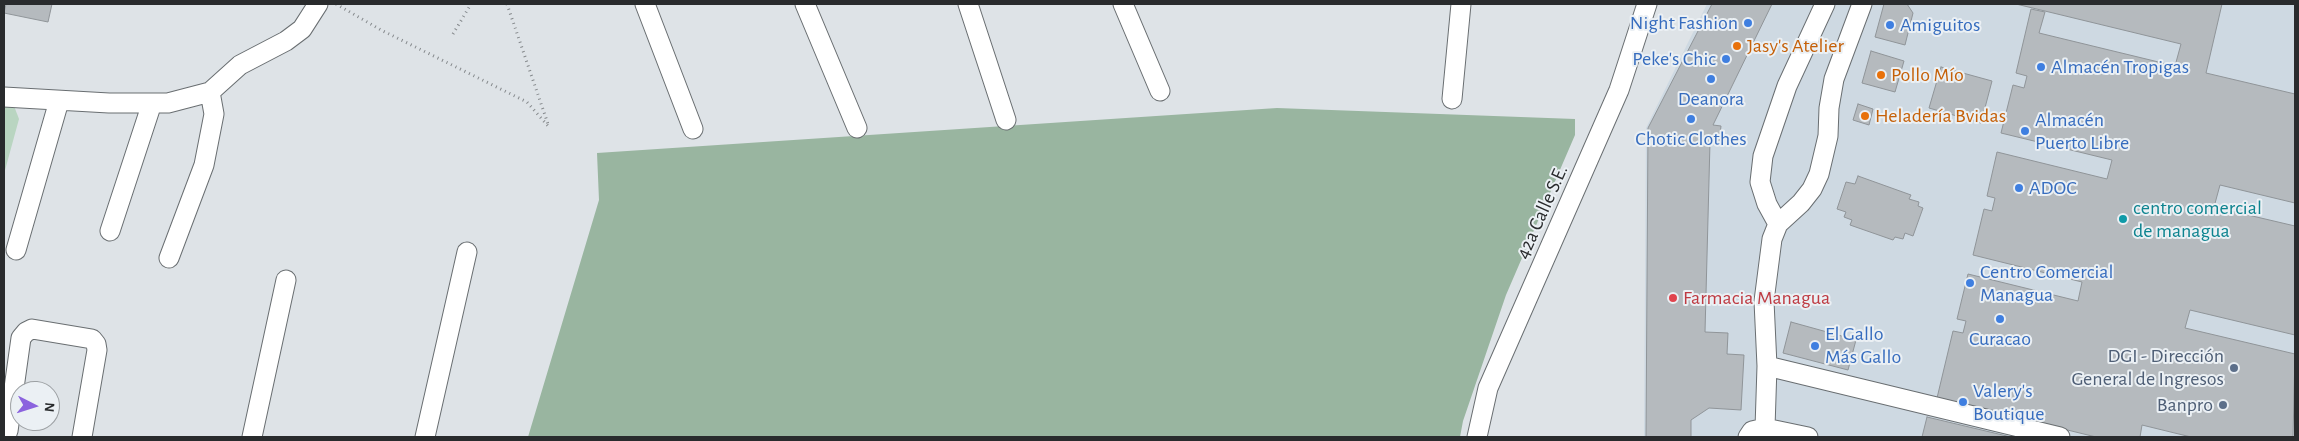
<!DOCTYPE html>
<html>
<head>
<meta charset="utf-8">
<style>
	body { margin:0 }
	#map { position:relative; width:2299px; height:441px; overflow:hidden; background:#dee3e7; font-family:"Alegreya Sans",sans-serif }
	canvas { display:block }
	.frame { position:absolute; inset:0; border:5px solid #292b2d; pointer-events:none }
	.north { position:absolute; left:10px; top:381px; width:50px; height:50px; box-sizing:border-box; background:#ebf0f4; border:1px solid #9da1a4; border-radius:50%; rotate:95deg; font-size:14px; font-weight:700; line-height:20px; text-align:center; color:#292b2d }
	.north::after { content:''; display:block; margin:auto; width:18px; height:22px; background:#8b63de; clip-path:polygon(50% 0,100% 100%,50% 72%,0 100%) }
</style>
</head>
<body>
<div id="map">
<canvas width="2299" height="441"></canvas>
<div class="frame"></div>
<div class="north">N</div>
</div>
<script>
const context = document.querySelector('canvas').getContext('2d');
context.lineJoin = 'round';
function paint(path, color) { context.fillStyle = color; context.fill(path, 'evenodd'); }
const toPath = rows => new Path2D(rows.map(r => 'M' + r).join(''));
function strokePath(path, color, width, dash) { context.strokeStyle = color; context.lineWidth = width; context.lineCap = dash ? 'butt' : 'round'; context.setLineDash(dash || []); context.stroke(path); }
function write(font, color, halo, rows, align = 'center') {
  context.font = font + ' "Alegreya Sans",sans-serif'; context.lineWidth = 4; context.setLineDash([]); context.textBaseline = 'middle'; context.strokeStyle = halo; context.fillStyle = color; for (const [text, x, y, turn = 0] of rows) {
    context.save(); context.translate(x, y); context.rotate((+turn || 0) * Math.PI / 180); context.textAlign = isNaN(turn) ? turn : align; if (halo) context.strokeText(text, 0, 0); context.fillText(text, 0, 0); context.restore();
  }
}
const built = toPath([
	[1707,4,2295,4,2295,437,1644,437,1646,128]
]);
const green = toPath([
	[4,97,11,98,19,119,4,174]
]);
const forest = toPath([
	[1277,108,1575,119,1575,135,1506,295,1463,421,1460,437,528,437,599,200,597,153]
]);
const building = toPath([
	[6,4,52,4,48,22,4,13,6,4],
	[1712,4,1772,4,1713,125,1721,126,1719,143,1710,142,1705,332,1728,333,1727,354,1744,355,1741,410,1709,408,1691,420,1691,437,1646,437,1648,128,1712,4],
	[1884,4,1907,4,1913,13,1905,45,1875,37,1884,4],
	[2016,4,2222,4,2206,73,2295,94,2295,203,2220,185,2214,207,2295,226,2295,335,2190,310,2185,328,2295,354,2293,437,2191,437,2142,425,2140,437,2096,437,1937,398,1953,331,1963,333,1966,321,1957,319,1968,274,2078,301,2082,282,1973,255,1984,209,1992,211,1995,198,1987,196,1997,152,2107,179,2112,160,2001,133,2013,85,2024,88,2027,76,2016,73,2031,9,2045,12,2039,33,2175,66,2181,44,2016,4],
	[1871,51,1904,61,1895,92,1862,83,1871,51],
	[1941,67,1992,81,1981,123,1929,108,1941,67],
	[1858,104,1873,109,1869,125,1853,120,1858,104],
	[1858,176,1911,195,1909,199,1919,202,1918,206,1923,208,1913,236,1905,233,1903,239,1895,237,1893,240,1850,225,1852,220,1844,217,1846,212,1837,209,1846,182,1855,184,1858,176],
	[1791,322,1856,340,1848,370,1783,353,1791,322],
	[1927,417,2011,437,1922,437,1927,417]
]);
const path = toPath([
	[336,4,381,30,527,102,549,127],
	[507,4,548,124],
	[453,34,471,4]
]);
const minor = toPath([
	[645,4,693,129],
	[805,4,857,128],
	[968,4,1006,120],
	[1123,4,1160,91],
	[4,97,109,103,168,103,210,92,240,65,286,41,302,29,318,4],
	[1452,99,1461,4],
	[1778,224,1767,204,1760,182,1763,156,1787,86,1825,4],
	[110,231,152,103],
	[16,250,59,101],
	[169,258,204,165,214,114,210,92],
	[1767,366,2060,437],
	[1765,428,1767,366,1764,301,1772,239,1778,224,1801,203,1812,189,1819,174,1828,136,1829,108,1834,79,1862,4],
	[8,431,21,338,26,332,32,329,92,339,96,344,97,350,82,437],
	[252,437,286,280],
	[425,437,467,252],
	[1477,437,1488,388,1619,90,1647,4],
	[1748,437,1752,431,1765,428,1808,437]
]);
const markers = [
	[1748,23,5,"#3f7fe0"],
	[1890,25,5,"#3f7fe0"],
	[1737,46,5,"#e8710a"],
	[1726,59,5,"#3f7fe0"],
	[2041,67,5,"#3f7fe0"],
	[1881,75,5,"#e8710a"],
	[1711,79,5,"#3f7fe0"],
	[1865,116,5,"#e8710a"],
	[1691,119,5,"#3f7fe0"],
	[2025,131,5,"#3f7fe0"],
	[2019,188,5,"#3f7fe0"],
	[2123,219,5,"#0f9aa8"],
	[1970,283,5,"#3f7fe0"],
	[1673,298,5,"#e0444e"],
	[2000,319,5,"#3f7fe0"],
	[1815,346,5,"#3f7fe0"],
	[2234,368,5,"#5c6f8a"],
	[1963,402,5,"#3f7fe0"],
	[2223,405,5,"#5c6f8a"]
];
const shopNames = [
	["Night Fashion",1738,23,"right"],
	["Amiguitos",1900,25],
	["Peke's Chic",1716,59,"right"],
	["Almacén Tropigas",2051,67],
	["Deanora",1711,99,"center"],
	["Almacén",2035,120],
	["Puerto Libre",2035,143],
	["Chotic Clothes",1691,139,"center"],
	["ADOC",2029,188],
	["Centro Comercial",1980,272],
	["Managua",1980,295],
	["El Gallo",1825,334],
	["Más Gallo",1825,357],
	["Curacao",2000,339,"center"],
	["Valery's",1973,391],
	["Boutique",1973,414]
];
const foodNames = [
	["Jasy's Atelier",1747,46],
	["Pollo Mío",1891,75],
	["Heladería Bvidas",1875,116]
];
const cultureNames = [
	["centro comercial",2133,208],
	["de managua",2133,231]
];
const streetNames = [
	["42a Calle S.E.",1542,212,-66]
];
const healthNames = [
	["Farmacia Managua",1683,298]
];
const serviceNames = [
	["DGI - Dirección",2224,356],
	["General de Ingresos",2224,379],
	["Banpro",2213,405]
];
paint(built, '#ced9e2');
paint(green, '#b9d5c1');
paint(forest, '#99b5a0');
paint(building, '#b5babe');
strokePath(building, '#909599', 1);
strokePath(minor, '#696e71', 21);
strokePath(path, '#85898c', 3, [1, 4]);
strokePath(minor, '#fff', 19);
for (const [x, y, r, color] of markers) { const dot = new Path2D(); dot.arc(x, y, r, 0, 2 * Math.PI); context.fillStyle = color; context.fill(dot); strokePath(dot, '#ebf0f4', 2); }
write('20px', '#366cbe', '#ebf0f4', shopNames, 'left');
write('20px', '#c56008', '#ebf0f4', foodNames, 'left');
write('20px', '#0d838f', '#ebf0f4', cultureNames, 'left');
write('20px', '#292b2d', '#ebf0f4', streetNames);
write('20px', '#be3a42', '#ebf0f4', healthNames, 'left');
write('20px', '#4e5e75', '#ebf0f4', serviceNames, 'right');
</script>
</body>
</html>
